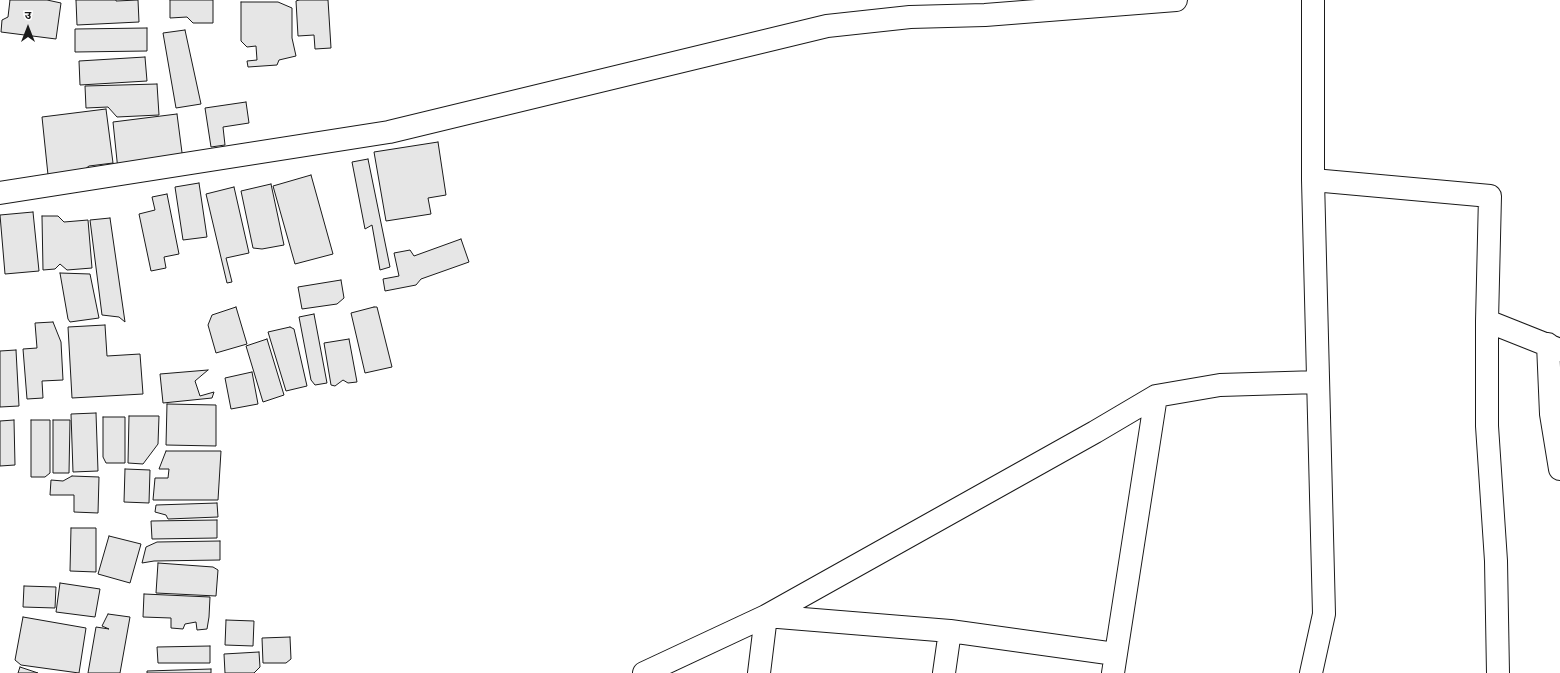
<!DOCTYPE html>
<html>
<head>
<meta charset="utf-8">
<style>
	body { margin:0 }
	#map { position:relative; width:1560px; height:673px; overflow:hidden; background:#fff; font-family:Overpass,"Noto Sans Devanagari",sans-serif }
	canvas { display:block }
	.north { position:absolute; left:8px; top:8px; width:40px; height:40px; -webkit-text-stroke:3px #fff; paint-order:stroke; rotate:0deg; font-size:11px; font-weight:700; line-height:16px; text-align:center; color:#1a1a1a }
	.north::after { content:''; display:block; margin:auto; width:14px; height:18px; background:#1a1a1a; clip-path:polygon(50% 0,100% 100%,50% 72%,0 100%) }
</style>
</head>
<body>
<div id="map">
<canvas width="1560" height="673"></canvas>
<div class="north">उ</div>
</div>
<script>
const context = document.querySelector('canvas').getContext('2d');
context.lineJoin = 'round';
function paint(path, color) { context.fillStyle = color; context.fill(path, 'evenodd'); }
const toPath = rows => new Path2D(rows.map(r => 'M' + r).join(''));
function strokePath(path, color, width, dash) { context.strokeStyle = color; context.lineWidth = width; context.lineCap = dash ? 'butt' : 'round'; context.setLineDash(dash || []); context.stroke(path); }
const building = toPath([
	[10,0,47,0,61,3,56,39,1,32,2,20,8,17,10,0],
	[76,0,116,0,116,1,138,0,139,22,77,25,76,0],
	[170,0,213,0,213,23,193,23,187,17,170,18,170,0],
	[299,0,328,0,331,48,315,49,314,35,298,36,296,1,299,0],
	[241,2,278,2,292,8,292,38,296,56,279,60,277,65,248,67,247,61,257,60,256,46,247,47,241,41,241,2],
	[147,28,147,51,75,52,75,29,147,28],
	[185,30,201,104,176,108,163,33,185,30],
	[145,57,147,81,80,85,79,61,145,57],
	[157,84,159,115,117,117,108,107,86,108,85,86,157,84],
	[246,102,249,123,223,127,225,145,211,147,205,108,246,102],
	[106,109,113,163,89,166,81,172,48,175,42,117,106,109],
	[177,114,184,168,119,180,113,122,177,114],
	[438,142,446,195,428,198,431,214,386,221,374,152,438,142],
	[368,159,390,267,380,270,372,225,365,229,352,162,368,159],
	[311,175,333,254,295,264,273,186,311,175],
	[199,183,207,237,183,240,175,187,199,183],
	[271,184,284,245,262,249,253,248,241,191,271,184],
	[234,187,249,253,226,258,232,282,227,283,206,194,234,187],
	[167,194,179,254,164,257,166,268,151,271,139,214,155,210,152,197,167,194],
	[33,212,39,271,5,274,0,215,33,212],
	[42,216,58,216,64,222,88,220,92,268,67,270,60,264,55,269,43,270,42,216],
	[110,218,125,322,119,317,102,315,90,220,110,218],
	[461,239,469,262,421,279,416,285,385,291,383,279,399,276,394,253,410,250,414,256,461,239],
	[60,273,90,274,99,318,70,322,68,319,60,273],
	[341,280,344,298,337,304,302,309,298,287,341,280],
	[236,307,247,344,216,353,208,325,212,315,236,307],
	[374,307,377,307,392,367,365,373,351,313,374,307],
	[314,314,327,383,315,385,311,380,299,317,314,314],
	[53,322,61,342,63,380,42,381,43,398,27,399,23,349,37,348,35,323,53,322],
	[105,325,107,356,140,354,143,394,72,398,68,327,105,325],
	[290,327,294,329,307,386,286,391,268,332,290,327],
	[267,339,284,395,263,402,246,346,267,339],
	[349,339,357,382,348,383,343,380,335,386,331,385,324,343,349,339],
	[16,350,19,406,0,407,0,351,16,350],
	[208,370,195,381,200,396,214,392,212,398,163,403,160,374,208,370],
	[252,372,258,404,231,409,225,378,252,372],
	[167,404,216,405,216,446,166,445,167,404],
	[96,413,98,471,73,472,71,414,96,413],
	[129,416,159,416,158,444,143,464,128,463,129,416],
	[103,417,125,417,125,463,106,463,103,457,103,417],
	[14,420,15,465,0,466,0,421,14,420],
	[31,420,50,420,50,473,45,477,31,477,31,420],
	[53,420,70,420,69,473,53,473,53,420],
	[166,451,221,451,218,500,153,500,155,478,168,478,169,469,159,469,166,451],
	[125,469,150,470,149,503,124,502,125,469],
	[72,476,99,477,98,513,74,512,74,495,50,495,51,480,63,481,72,476],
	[217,503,218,517,168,519,166,515,155,512,156,505,217,503],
	[217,520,217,538,152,539,151,521,217,520],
	[71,528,96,528,96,572,70,571,71,528],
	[109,536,141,544,130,583,98,574,109,536],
	[220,541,220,560,154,561,142,563,146,547,157,542,220,541],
	[158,563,213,567,218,570,216,596,156,593,158,563],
	[60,583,100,589,95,617,56,612,60,583],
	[24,586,56,587,55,608,23,607,24,586],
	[144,594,210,597,209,617,207,629,197,630,196,622,185,624,183,629,171,628,171,618,143,617,144,594],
	[108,614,130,617,120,673,88,673,96,627,109,629,102,626,108,614],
	[23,617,86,628,79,673,21,665,15,660,23,617],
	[226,620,254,621,253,646,225,645,226,620],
	[290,637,291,659,286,663,263,663,262,638,290,637],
	[210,646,210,663,158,663,157,647,210,646],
	[259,652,260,667,254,673,225,673,224,654,259,652],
	[20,667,38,673,18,673,20,667],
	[211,669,211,673,147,673,147,671,211,669]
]);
const street = toPath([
	[1313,180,1490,196,1487,321,1487,426,1496,561,1498,673],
	[0,193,389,132,827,26,910,17,985,15,1176,0],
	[1487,321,1560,350],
	[1548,344,1551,414,1560,469],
	[950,631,1115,654],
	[644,673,766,616,1095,432,1156,396,1220,385,1318,382],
	[759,673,766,616,950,631,944,673],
	[1113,673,1156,396],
	[1311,673,1324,614,1313,180,1313,0]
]);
paint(building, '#e6e6e6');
strokePath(building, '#1a1a1a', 1);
strokePath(street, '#1a1a1a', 24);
strokePath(street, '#fff', 22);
</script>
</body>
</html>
